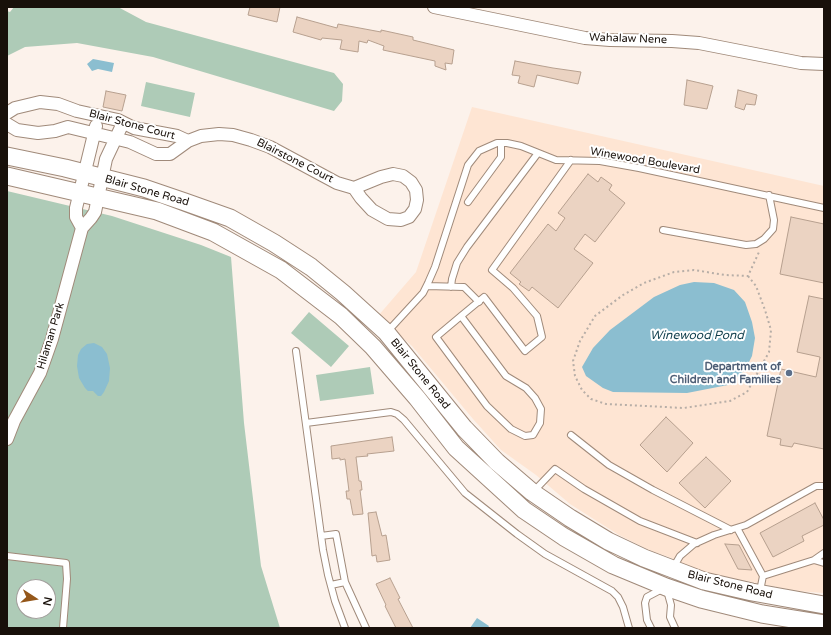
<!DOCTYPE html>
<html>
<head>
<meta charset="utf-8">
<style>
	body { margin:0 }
	#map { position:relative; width:831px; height:635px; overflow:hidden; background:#fcf2eb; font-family:"Varela Round",sans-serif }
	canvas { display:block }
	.frame { position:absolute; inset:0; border:8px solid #18100a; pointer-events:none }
	.north { position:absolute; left:16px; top:579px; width:40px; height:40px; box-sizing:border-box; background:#fff; border:1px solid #a39f9d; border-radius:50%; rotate:102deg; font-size:11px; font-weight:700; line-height:16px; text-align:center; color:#18100a }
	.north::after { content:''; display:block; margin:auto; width:14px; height:18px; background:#94571a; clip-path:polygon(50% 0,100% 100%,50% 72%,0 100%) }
</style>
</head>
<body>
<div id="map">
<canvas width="831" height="635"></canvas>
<div class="frame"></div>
<div class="north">N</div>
</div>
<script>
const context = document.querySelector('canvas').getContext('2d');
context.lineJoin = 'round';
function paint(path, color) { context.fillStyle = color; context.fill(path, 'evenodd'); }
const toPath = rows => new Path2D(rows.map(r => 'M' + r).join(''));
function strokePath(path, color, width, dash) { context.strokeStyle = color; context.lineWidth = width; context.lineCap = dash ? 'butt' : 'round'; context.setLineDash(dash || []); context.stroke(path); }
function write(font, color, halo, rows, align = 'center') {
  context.font = font + ' "Varela Round",sans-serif'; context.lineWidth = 4; context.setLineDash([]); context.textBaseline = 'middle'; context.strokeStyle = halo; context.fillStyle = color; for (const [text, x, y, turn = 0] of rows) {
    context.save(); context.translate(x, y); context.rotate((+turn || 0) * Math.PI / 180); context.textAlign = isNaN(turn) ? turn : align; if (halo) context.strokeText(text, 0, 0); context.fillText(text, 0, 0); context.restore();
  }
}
const built = toPath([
	[472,107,824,186,824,593,797,591,701,572,669,557,651,551,619,535,570,504,536,475,501,450,473,419,412,346,378,316,416,272]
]);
const green = toPath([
	[14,7,118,7,146,22,334,73,343,84,342,101,334,111,153,57,77,43,25,47,7,56,7,11,10,12],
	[146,82,195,93,190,117,141,106],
	[7,191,112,216,201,245,231,257,244,423,261,566,280,628,7,628],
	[24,587,48,587,48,611,24,611],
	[309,312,349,346,331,367,291,333],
	[370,367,374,394,320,401,316,375]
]);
const water = toPath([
	[93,59,114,63,112,72,98,69,92,71,87,64],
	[694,282,714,283,734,290,745,302,752,322,755,338,752,356,745,370,728,385,687,393,613,392,603,388,586,376,582,367,593,348,610,330,654,297,680,285],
	[94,343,102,347,107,354,110,368,109,381,104,392,101,396,98,396,93,391,88,391,85,388,79,378,77,366,78,355,81,349,87,344],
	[477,618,489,626,488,628,470,628]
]);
const building = toPath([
	[250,7,280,7,277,22,248,15,250,7],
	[297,17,337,28,338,24,381,32,381,30,413,37,413,40,454,50,452,64,445,63,446,70,435,66,435,61,383,50,384,46,368,40,367,43,359,41,358,52,340,49,342,40,322,38,321,40,293,32,297,17],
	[515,61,553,68,581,72,578,84,537,75,534,87,518,83,520,76,512,75,515,61],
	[687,80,713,86,707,109,684,105,687,80],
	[738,90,757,95,755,105,746,104,744,110,735,107,738,90],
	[106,91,126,95,122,111,103,107,106,91],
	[588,174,598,182,601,177,612,185,609,190,625,203,595,242,585,234,574,249,593,263,558,308,532,287,529,291,519,284,521,282,510,273,548,224,556,231,565,218,558,213,588,174],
	[791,217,824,224,824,283,780,274,791,217],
	[809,296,824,299,824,449,794,443,792,447,780,445,781,439,767,436,781,369,816,377,820,357,797,352,809,296],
	[666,417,693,443,667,472,640,445,666,417],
	[392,437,394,451,367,454,368,456,356,457,359,481,361,481,362,490,360,490,363,514,353,515,350,499,347,499,346,491,349,491,345,459,340,460,340,458,332,459,331,446,392,437],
	[706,457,731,481,705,508,679,483,706,457],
	[815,503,824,520,824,525,802,536,804,541,773,557,760,533,815,503],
	[376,512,382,536,386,535,390,560,377,562,376,555,372,556,368,513,376,512],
	[725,544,739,545,752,570,738,569,725,544],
	[390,578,400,598,398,599,413,628,396,628,385,606,386,605,376,584,390,578]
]);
const path = toPath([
	[748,276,756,286,765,310,771,330,769,352,747,392,730,401,684,408,606,404,591,399,582,390,575,376,573,361,580,341,595,316,623,295,644,283,674,272,694,270,725,275,748,276,759,252]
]);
const lane = toPath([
	[468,202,501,157,501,143],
	[663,230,746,245,756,244,764,239,773,229,774,220,769,195],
	[427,286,464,287,479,302],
	[451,287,452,279,457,263,467,247,538,153],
	[461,316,506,376,526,388,535,398,541,409,540,423,533,435,525,436,511,429,487,406,436,337,461,316,484,297,525,351,542,337,537,316,513,288,492,270,571,160],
	[388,331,423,293,428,283,435,267,468,165,479,151,497,143,507,143,521,146,556,160,600,161,639,168,824,208],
	[296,351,323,550,328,575,335,601,345,628],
	[306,423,391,412,397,414,404,420,465,493,517,534,545,554,612,591,618,597,623,607,629,628],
	[571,435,609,465,653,490,731,530],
	[533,492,555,469,584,489,640,521,697,543],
	[737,528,763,576,760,591],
	[321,536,336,534,345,582,366,628],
	[7,556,66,563,67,579,63,628],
	[814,560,824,553],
	[673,568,680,556,694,544,714,535,746,525,816,486,824,486],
	[763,576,814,560,824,563],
	[331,585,345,582],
	[651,628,647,620,645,603,647,597,666,587,671,605,670,617,675,628]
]);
const street = toPath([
	[434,7,585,38,610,40,672,41,699,43,801,63,824,64],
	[7,113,15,108,40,102,58,104,77,111,118,120,134,128,177,136,188,141],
	[7,124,17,130,38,133,55,131,68,127,130,142,156,154,170,154,188,141,201,136,219,134,233,135,251,140,270,147,337,183,354,188,361,198,372,210,388,219,401,220,409,217,415,209,417,200,416,190,411,182,403,176,393,174,381,177,354,188],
	[82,228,76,217,76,208,96,126],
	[7,439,14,421,40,373,52,339,82,228,91,218,95,212,106,159,123,123]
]);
const secondary = toPath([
	[7,156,65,168,144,188,185,202,230,218,274,243,311,267,343,293,386,332,464,428,497,462,532,492,570,518,608,541,644,558,704,581,752,592,824,605],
	[7,176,157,211,213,232,281,270,341,316,373,347,417,398,456,448,524,510,564,537,613,565,666,587,701,599,762,614,824,624]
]);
const markers = [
	[789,373,4,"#5c6f8a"]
];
const streetNames = [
	["Wahalaw Nene",628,39,2],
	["Blair Stone Court",132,125,15],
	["Blairstone Court",295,161,27],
	["Winewood Boulevard",645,161,10],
	["Blair Stone Road",147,191,16],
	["Hilaman Park",51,336,-73],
	["Blair Stone Road",420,374,51],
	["Blair Stone Road",730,585,14]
];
const serviceNames = [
	["Department of",781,367],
	["Children and Families",781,380]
];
const waterNames = [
	["Winewood Pond",697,336]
];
paint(built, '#fee5d3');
paint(green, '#aecbb7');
paint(water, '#8bbed0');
paint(building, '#ebd3c2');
strokePath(building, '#b7a08f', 1);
strokePath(lane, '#a08a7a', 8);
strokePath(street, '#a08a7a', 14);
strokePath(secondary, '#a08a7a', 19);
strokePath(path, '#b7aea7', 2, [2, 3]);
strokePath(lane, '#fff', 6);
strokePath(street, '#fff', 12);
strokePath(secondary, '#fff', 17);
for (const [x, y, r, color] of markers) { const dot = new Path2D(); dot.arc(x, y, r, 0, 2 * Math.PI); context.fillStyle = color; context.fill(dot); strokePath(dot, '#fff', 1.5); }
write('11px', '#18100a', '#fff', streetNames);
write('bold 11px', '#4e5e75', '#fff', serviceNames, 'right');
write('italic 12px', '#103e4c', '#fff', waterNames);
</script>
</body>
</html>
